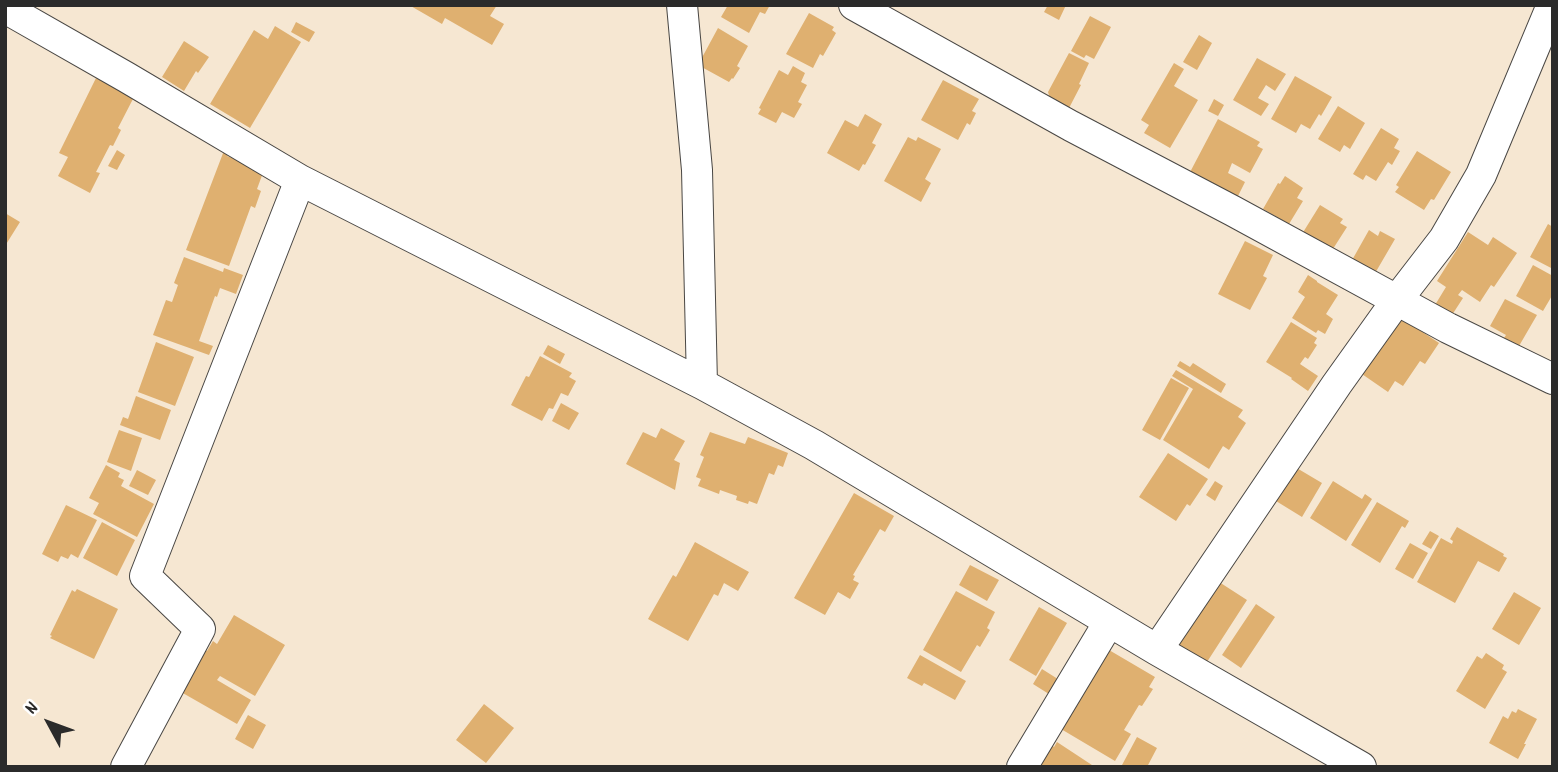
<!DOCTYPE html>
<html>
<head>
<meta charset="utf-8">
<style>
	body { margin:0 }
	#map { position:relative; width:1558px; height:772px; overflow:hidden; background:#f6e7d2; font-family:Dekko,sans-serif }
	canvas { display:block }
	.frame { position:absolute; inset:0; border:7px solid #2b2b2b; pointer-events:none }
	.north { position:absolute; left:14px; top:688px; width:70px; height:70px; -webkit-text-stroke:5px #fff; paint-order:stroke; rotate:311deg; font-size:19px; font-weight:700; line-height:28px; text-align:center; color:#2b2b2b }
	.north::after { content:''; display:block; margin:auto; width:24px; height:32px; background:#2b2b2b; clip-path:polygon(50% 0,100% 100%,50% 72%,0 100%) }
</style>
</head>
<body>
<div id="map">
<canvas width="1558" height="772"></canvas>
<div class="frame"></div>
<div class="north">N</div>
</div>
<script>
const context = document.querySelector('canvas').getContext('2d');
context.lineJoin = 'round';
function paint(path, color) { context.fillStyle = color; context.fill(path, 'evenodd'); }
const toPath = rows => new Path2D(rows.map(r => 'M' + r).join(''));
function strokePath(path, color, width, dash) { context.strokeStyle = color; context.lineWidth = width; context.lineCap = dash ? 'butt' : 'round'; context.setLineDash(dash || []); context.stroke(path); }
const building = toPath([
	[409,5,497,5,490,16,504,24,492,45,445,18,442,24],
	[728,5,770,5,765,14,760,12,749,33,721,17],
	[1048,5,1066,5,1059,20,1044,12],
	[809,13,834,27,832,30,836,33,823,56,820,54,813,68,786,54],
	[1090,16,1111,27,1094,59,1086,55,1084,58,1071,51],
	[296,22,315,32,309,42,291,32],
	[275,26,301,42,250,128,210,104,254,30,268,39],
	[718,28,748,46,737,66,740,68,733,79,732,78,729,82,698,65],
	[1199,35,1212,43,1197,70,1183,62],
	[184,41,209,57,198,73,196,71,184,91,162,77],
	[1069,53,1089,63,1079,84,1081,85,1068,110,1051,102,1048,92],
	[1257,58,1286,74,1275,91,1266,85,1258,98,1269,104,1261,116,1233,100],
	[1174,63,1184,69,1174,86,1198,100,1170,148,1144,133,1149,125,1141,120],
	[793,66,805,73,801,82,807,85,798,102,802,104,794,118,782,112,776,123,758,114,761,109,759,108,779,70,788,75],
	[1295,76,1332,97,1321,116,1319,114,1310,129,1301,124,1296,133,1271,119],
	[96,78,134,97,118,128,121,130,113,146,110,145,96,172,100,173,90,193,58,176,68,157,59,153],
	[943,80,979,99,972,111,976,113,970,125,967,123,958,140,921,120],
	[1214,99,1224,105,1218,116,1208,111],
	[1338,106,1365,123,1350,149,1344,145,1340,152,1318,139],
	[865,114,882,124,872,143,876,145,865,165,863,164,859,171,827,153,845,120,858,127],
	[1218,119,1260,142,1257,146,1263,149,1250,173,1232,163,1228,173,1245,182,1238,196,1231,199,1188,176],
	[1381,128,1399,139,1394,148,1400,151,1392,165,1388,162,1376,181,1366,175,1363,180,1353,174],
	[908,137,916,141,918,137,941,149,925,179,931,183,921,202,884,181],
	[225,148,230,150,227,156,264,170,257,189,261,191,255,208,251,206,229,266,186,250],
	[117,150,125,155,117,170,108,166],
	[1417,151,1451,172,1434,200,1431,199,1424,210,1395,192,1399,187,1396,185],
	[1285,176,1303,188,1297,198,1303,201,1289,224,1263,209,1278,183,1280,184],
	[1320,205,1343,219,1340,223,1347,227,1331,252,1302,234],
	[5,213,20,222,5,246],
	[1548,224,1553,227,1553,269,1530,257],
	[1369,230,1378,236,1380,231,1395,239,1374,275,1351,262],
	[1468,232,1488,245,1493,237,1517,253,1494,287,1491,285,1480,302,1462,290,1458,295,1463,298,1452,315,1435,305,1446,287,1437,281],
	[1245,241,1273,255,1263,276,1267,278,1250,310,1218,294],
	[184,257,223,272,224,268,243,275,236,294,220,288,217,297,215,296,199,341,213,346,209,355,153,335,166,300,172,302,178,285,174,283],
	[1533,265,1553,276,1553,294,1543,311,1516,296],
	[1308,275,1317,281,1317,282,1338,295,1326,314,1333,319,1325,334,1318,330,1316,333,1292,318,1305,297,1298,292],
	[1505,299,1537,315,1519,346,1504,338,1506,335,1490,326],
	[1397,315,1439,343,1425,364,1420,361,1403,386,1395,381,1388,392,1359,372],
	[1291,322,1317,338,1314,343,1317,345,1308,359,1305,357,1300,364,1318,376,1308,391,1291,379,1292,378,1266,362],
	[156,342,194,357,175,406,138,392],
	[548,345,565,354,560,364,543,354],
	[540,356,572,373,569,377,576,381,568,396,561,393,553,409,549,408,542,421,511,405,526,376,529,377],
	[1180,361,1190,367,1193,363,1226,384,1221,393,1177,366],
	[1176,370,1243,410,1238,417,1246,423,1229,450,1223,446,1209,469,1163,440,1193,389,1172,376],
	[1171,378,1189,388,1160,440,1142,430],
	[136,396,171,410,160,440,120,425,123,417,128,419],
	[561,403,579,413,569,430,552,421],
	[661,428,685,441,674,460,680,463,675,490,626,464,643,432,656,438],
	[119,430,142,438,131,471,107,462],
	[710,432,745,444,748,437,788,453,783,467,778,465,774,475,769,473,757,504,749,501,748,504,736,500,737,496,720,490,719,494,698,486,701,479,696,477,704,457,700,455],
	[1168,453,1208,479,1190,506,1187,504,1176,521,1139,497],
	[106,465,120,473,118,477,124,480,121,486,154,504,137,537,93,514,99,503,89,498],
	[1295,467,1322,483,1302,517,1276,501],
	[137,470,156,480,148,495,129,486],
	[1215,481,1223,486,1215,501,1206,495],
	[1333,481,1362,499,1365,494,1372,499,1346,541,1310,518],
	[854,493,894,516,885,532,880,529,853,575,855,576,853,580,859,583,850,599,838,592,825,615,794,598],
	[1377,502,1409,521,1405,528,1402,526,1380,563,1351,545],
	[66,505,97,520,78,558,71,554,68,559,61,556,58,562,42,554],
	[102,522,135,540,117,576,83,558],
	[1457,527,1504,554,1503,556,1507,558,1499,572,1478,561,1455,603,1417,582,1441,538,1452,544,1453,541,1450,539],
	[1430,531,1439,536,1431,549,1422,544],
	[695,542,749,572,738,591,724,583,718,596,714,594,688,641,648,619,673,575,676,577],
	[1410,543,1428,553,1413,579,1395,569],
	[970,565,999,580,987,601,959,585],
	[1216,580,1247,600,1207,662,1173,645],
	[77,589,118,609,94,659,50,638,52,636,50,635,72,590,75,592],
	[956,591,995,612,987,628,990,630,980,647,977,645,961,672,923,650],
	[1514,592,1541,608,1519,645,1492,629],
	[1256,604,1275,617,1241,668,1222,655],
	[1039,607,1067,623,1036,676,1009,660],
	[234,615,285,645,255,696,220,676,217,680,251,700,237,724,181,692,203,648,207,651,213,641,217,644],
	[1109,650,1155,677,1149,687,1153,689,1142,706,1139,705,1124,730,1131,734,1115,761,1061,729],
	[1486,653,1504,665,1502,669,1507,672,1485,709,1456,691,1477,656,1482,659],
	[920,655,966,681,955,700,924,683,922,686,907,678],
	[1042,669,1061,681,1052,696,1033,684],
	[484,704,514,728,486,763,456,740],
	[1518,709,1537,719,1524,744,1526,744,1518,759,1489,743,1503,716,1508,719,1512,711,1516,713],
	[248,715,266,725,253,749,235,739],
	[1137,737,1157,748,1147,767,1126,767,1122,765],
	[1057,742,1095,767,1034,767,1049,743,1054,747]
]);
const minor = toPath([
	[682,5,697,170,702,384],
	[854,5,1071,126,1233,211,1448,328,1553,379],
	[5,8,126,77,300,180,702,384,814,445,1157,650,1361,767],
	[1157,650,1337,384,1397,300,1444,239,1481,175,1552,5],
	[126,767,200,629,145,576,300,180],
	[1022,767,1109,622]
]);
paint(building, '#dfb070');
strokePath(minor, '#494744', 32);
strokePath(minor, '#fff', 30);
</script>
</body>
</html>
